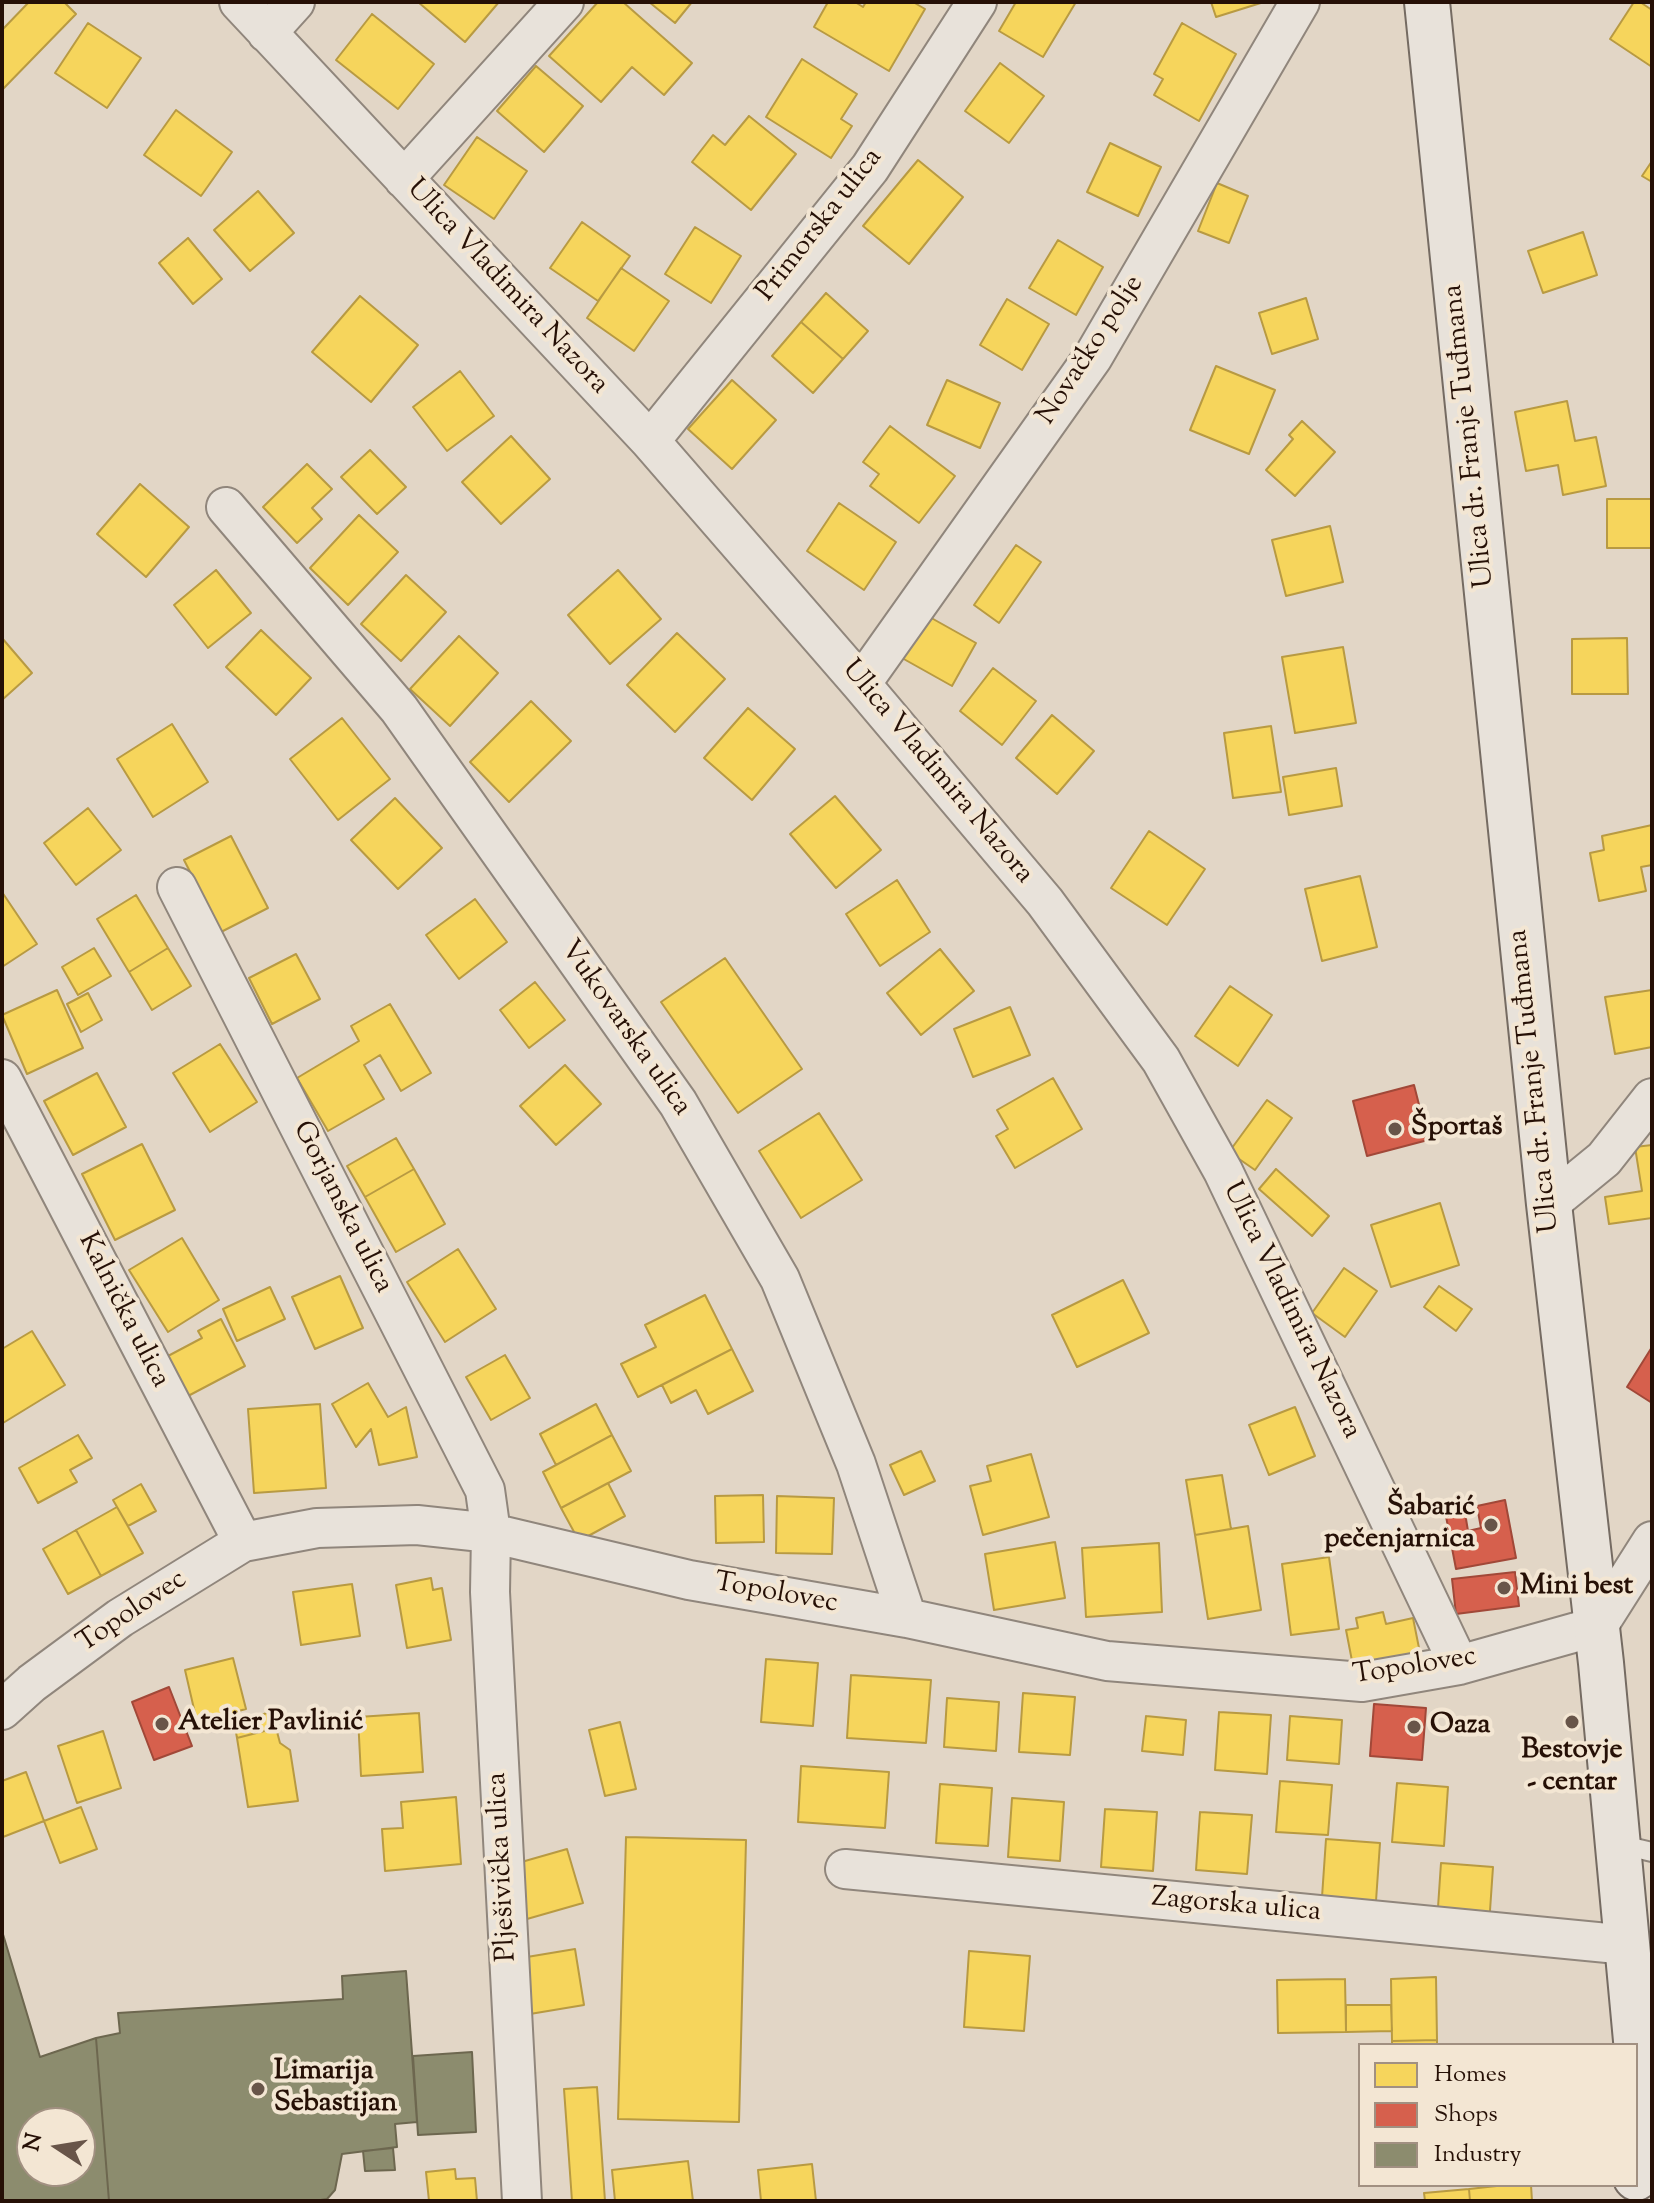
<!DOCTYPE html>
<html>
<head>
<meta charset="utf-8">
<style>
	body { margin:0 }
	#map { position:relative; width:1654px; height:2203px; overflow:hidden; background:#e2d6c6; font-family:"Sorts Mill Goudy",serif }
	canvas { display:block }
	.frame { position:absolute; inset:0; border:4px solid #261006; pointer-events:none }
	.legend { position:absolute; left:1358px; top:2043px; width:280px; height:144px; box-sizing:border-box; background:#f3e6d3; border:2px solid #a19081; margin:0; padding:10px 14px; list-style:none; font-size:24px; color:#261006 }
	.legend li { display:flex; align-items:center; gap:16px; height:40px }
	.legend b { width:40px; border:2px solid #a19081 }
	.north { position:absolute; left:16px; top:2107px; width:80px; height:80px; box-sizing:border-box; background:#f3e6d3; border:2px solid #a19081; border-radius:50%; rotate:282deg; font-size:22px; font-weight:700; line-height:32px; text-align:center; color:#261006 }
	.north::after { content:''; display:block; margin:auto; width:28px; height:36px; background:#685549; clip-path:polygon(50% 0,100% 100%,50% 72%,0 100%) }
</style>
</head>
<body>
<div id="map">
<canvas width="1654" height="2203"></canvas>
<div class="frame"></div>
<ul class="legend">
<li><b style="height:22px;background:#f6d55c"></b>Homes</li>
<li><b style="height:22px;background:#d6604d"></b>Shops</li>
<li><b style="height:22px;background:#8c8c6e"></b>Industry</li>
</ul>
<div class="north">N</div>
</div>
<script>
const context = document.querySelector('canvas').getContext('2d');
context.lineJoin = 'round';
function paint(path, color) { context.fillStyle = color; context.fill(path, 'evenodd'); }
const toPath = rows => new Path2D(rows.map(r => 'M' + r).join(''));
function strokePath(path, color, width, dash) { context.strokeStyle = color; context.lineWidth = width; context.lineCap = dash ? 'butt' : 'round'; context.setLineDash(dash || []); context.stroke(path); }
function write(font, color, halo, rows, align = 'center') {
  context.font = font + ' "Sorts Mill Goudy",serif'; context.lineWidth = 8; context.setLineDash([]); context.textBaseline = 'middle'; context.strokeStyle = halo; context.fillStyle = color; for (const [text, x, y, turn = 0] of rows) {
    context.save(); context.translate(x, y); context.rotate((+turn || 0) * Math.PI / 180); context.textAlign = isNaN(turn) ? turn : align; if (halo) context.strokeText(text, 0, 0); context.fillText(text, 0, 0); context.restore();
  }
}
const homes = toPath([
	[29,2,64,2,76,14,2,90,2,30,29,2],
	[418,2,499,2,465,42,418,2],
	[598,2,623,2,692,63,664,95,632,67,601,102,549,56,598,2],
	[649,2,692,2,675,23,649,2],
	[828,2,855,2,863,7,866,2,913,2,925,9,889,71,814,27,828,2],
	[1016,2,1076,2,1043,57,999,31,1016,2],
	[1211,2,1264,2,1216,17,1211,2],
	[1634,2,1640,2,1652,10,1652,67,1610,39,1634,2],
	[372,14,434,64,398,109,336,60,372,14],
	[88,23,141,58,107,108,55,73,88,23],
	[1182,23,1236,54,1199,121,1154,95,1163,79,1154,74,1182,23],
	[802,59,857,94,841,119,852,126,831,158,766,117,802,59],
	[1000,63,1044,96,1009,143,965,111,1000,63],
	[536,66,583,106,544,152,497,111,536,66],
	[176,110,232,152,201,196,144,155,176,110],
	[749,116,796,154,751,210,692,162,713,135,725,145,749,116],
	[477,137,527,171,494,219,444,185,477,137],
	[1110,143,1161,167,1138,216,1087,192,1110,143],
	[918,160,963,197,909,264,863,226,918,160],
	[1652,161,1652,182,1642,176,1652,161],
	[1217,183,1248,196,1229,243,1198,231,1217,183],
	[258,191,294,233,250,271,214,230,258,191],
	[582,222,630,256,598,301,550,268,582,222],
	[695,227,741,256,711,303,665,274,695,227],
	[1583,232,1597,275,1543,293,1528,251,1583,232],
	[188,238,222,279,193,304,159,263,188,238],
	[1058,240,1103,267,1076,315,1029,288,1058,240],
	[621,268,669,301,634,351,587,318,621,268],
	[826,293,868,331,843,359,801,322,826,293],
	[360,296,418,345,371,402,312,352,360,296],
	[1306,298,1318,339,1272,354,1259,313,1306,298],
	[1007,299,1049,324,1022,370,980,345,1007,299],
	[801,322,843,359,813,393,772,356,801,322],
	[1216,366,1275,390,1249,454,1190,430,1216,366],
	[460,371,494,416,447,451,413,407,460,371],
	[732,380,776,420,732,469,688,429,732,380],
	[947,380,1000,403,980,448,927,425,947,380],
	[1567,401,1575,441,1596,437,1606,486,1563,495,1558,465,1526,471,1515,412,1567,401],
	[1302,421,1335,452,1295,496,1266,470,1293,439,1289,435,1302,421],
	[890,426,955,476,919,523,870,486,879,474,863,462,890,426],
	[511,436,550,479,501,524,462,482,511,436],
	[370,450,406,487,377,514,341,477,370,450],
	[307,464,332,489,312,508,322,519,297,543,263,507,307,464],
	[140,484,189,527,146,577,97,534,140,484],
	[1607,499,1652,499,1652,548,1607,548,1607,499],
	[839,503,896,542,864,590,807,551,839,503],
	[359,515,398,552,348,605,310,568,359,515],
	[1330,526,1343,582,1286,596,1272,540,1330,526],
	[1016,545,1041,562,999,623,974,605,1016,545],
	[216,570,251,613,208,648,174,605,216,570],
	[618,570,661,619,610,664,568,615,618,570],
	[406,575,446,612,401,661,361,624,406,575],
	[926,615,976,643,952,686,902,658,926,615],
	[261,630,311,678,276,715,226,667,261,630],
	[677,633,725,679,675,732,627,685,677,633],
	[459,636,498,673,450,726,410,689,459,636],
	[2,638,32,673,2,700,2,638],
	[1627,638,1628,694,1572,694,1572,639,1627,638],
	[1343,647,1356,723,1295,733,1282,657,1343,647],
	[993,668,1036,701,1002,745,960,711,993,668],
	[531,701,571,741,509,802,470,762,531,701],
	[748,708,795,749,752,800,704,758,748,708],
	[1052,715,1094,751,1057,794,1016,758,1052,715],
	[342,718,390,779,338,820,290,759,342,718],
	[172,724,208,782,153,817,117,759,172,724],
	[1271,726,1281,792,1233,798,1224,733,1271,726],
	[1336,768,1342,806,1289,815,1283,777,1336,768],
	[835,796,881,850,836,888,790,834,835,796],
	[395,798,442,848,398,889,351,840,395,798],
	[88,808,121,850,76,885,44,843,88,808],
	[1652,825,1652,865,1641,867,1646,891,1599,901,1590,853,1604,850,1602,836,1652,825],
	[1149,831,1205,869,1167,925,1111,888,1149,831],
	[231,836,268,908,221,932,184,860,231,836],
	[1360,876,1377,947,1322,961,1305,889,1360,876],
	[897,880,930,932,880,966,846,914,897,880],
	[2,892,37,944,2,967,2,892],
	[136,895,168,948,129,972,97,919,136,895],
	[475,899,507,942,459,979,426,935,475,899],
	[94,948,111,976,78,995,62,967,94,948],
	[168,948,191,986,152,1010,129,972,168,948],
	[940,949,974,991,921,1035,887,993,940,949],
	[296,954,320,999,272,1024,249,978,296,954],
	[725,958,802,1069,738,1113,661,1002,725,958],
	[535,982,565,1020,529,1048,500,1010,535,982],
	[1230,986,1272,1015,1238,1066,1195,1036,1230,986],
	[57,990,83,1048,27,1074,2,1015,57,990],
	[1652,990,1652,1047,1615,1054,1605,997,1652,990],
	[88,993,102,1020,81,1032,67,1004,88,993],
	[390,1004,431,1073,401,1091,380,1055,364,1065,384,1099,328,1131,297,1078,359,1041,351,1026,390,1004],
	[1010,1007,1030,1055,973,1077,954,1029,1010,1007],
	[220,1044,257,1102,210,1132,173,1073,220,1044],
	[565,1065,601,1104,556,1145,520,1106,565,1065],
	[97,1073,126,1127,73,1155,44,1101,97,1073],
	[1053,1078,1082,1129,1015,1168,996,1136,1008,1129,997,1110,1053,1078],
	[1267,1100,1292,1118,1255,1170,1229,1152,1267,1100],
	[819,1113,862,1180,801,1218,759,1151,819,1113],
	[396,1138,414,1169,365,1197,347,1166,396,1138],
	[142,1144,175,1210,115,1240,82,1174,142,1144],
	[1652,1145,1652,1218,1609,1224,1605,1197,1642,1191,1635,1147,1652,1145],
	[414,1169,445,1224,396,1252,365,1197,414,1169],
	[1276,1169,1329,1216,1312,1236,1259,1189,1276,1169],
	[1440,1203,1459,1265,1391,1287,1371,1225,1440,1203],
	[182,1238,219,1300,168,1332,129,1270,182,1238],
	[458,1249,496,1309,445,1342,407,1282,458,1249],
	[1344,1268,1377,1291,1345,1337,1312,1313,1344,1268],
	[340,1276,363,1328,315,1349,292,1297,340,1276],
	[1123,1280,1149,1333,1077,1367,1052,1315,1123,1280],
	[1439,1286,1472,1309,1456,1331,1424,1307,1439,1286],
	[270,1287,285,1319,237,1341,223,1309,270,1287],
	[705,1295,732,1349,638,1397,621,1364,656,1347,645,1325,705,1295],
	[221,1319,245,1366,188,1396,168,1356,202,1338,198,1331,221,1319],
	[32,1331,65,1385,3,1423,2,1349,32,1331],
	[732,1349,753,1391,708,1414,696,1390,671,1403,662,1385,732,1349],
	[505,1355,530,1398,491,1420,466,1377,505,1355],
	[368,1383,388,1417,406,1407,417,1457,379,1465,371,1429,356,1447,332,1404,368,1383],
	[320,1404,326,1488,254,1493,248,1409,320,1404],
	[596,1404,612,1435,556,1465,540,1434,596,1404],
	[1295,1407,1315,1456,1269,1475,1249,1425,1295,1407],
	[78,1435,92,1458,70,1470,77,1482,38,1503,19,1468,78,1435],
	[612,1435,631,1471,561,1508,543,1472,612,1435],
	[921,1451,935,1481,904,1495,890,1465,921,1451],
	[1031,1454,1049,1517,983,1535,970,1486,991,1481,987,1466,1031,1454],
	[1222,1475,1231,1529,1195,1535,1186,1480,1222,1475],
	[608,1483,625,1516,579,1541,561,1508,608,1483],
	[141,1484,156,1511,128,1526,113,1500,141,1484],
	[763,1495,764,1542,716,1543,715,1496,763,1495],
	[777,1496,834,1498,832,1554,776,1553,777,1496],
	[117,1507,143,1553,101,1576,76,1530,117,1507],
	[1248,1526,1261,1610,1208,1619,1195,1535,1248,1526],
	[76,1530,101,1576,68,1594,43,1549,76,1530],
	[1055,1542,1065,1598,994,1610,985,1554,1055,1542],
	[1159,1543,1162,1612,1086,1617,1082,1548,1159,1543],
	[1329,1557,1339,1629,1291,1635,1282,1564,1329,1557],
	[431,1578,433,1590,442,1588,451,1640,407,1648,396,1585,431,1578],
	[352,1584,360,1636,301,1645,293,1592,352,1584],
	[1383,1612,1386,1624,1413,1618,1420,1653,1353,1666,1346,1630,1358,1628,1356,1618,1383,1612],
	[233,1658,246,1709,197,1722,185,1670,233,1658],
	[766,1659,818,1663,813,1726,761,1722,766,1659],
	[851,1675,931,1680,926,1743,847,1738,851,1675],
	[1023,1693,1075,1697,1070,1755,1019,1752,1023,1693],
	[947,1698,999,1702,996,1751,944,1747,947,1698],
	[272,1711,276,1728,237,1738,234,1721,248,1720,272,1711],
	[1219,1712,1271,1715,1267,1774,1215,1770,1219,1712],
	[419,1713,423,1772,361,1776,358,1717,419,1713],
	[1146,1716,1186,1720,1183,1755,1142,1751,1146,1716],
	[1290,1716,1342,1720,1339,1764,1287,1760,1290,1716],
	[620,1722,636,1789,605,1796,589,1730,620,1722],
	[276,1728,280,1743,290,1750,298,1801,248,1807,237,1738,276,1728],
	[103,1731,121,1788,77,1803,58,1746,103,1731],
	[801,1766,889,1772,885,1828,798,1822,801,1766],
	[26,1772,44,1821,3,1837,2,1781,26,1772],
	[1280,1781,1332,1785,1328,1835,1276,1832,1280,1781],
	[1397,1783,1448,1787,1444,1846,1392,1842,1397,1783],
	[940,1784,992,1788,988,1846,936,1843,940,1784],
	[456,1797,461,1864,385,1871,382,1829,403,1828,401,1802,456,1797],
	[1012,1798,1064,1802,1060,1861,1008,1857,1012,1798],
	[81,1807,97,1849,60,1863,44,1821,81,1807],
	[1105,1809,1157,1812,1153,1871,1101,1867,1105,1809],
	[1200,1812,1252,1815,1247,1874,1196,1870,1200,1812],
	[626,1837,746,1840,739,2122,618,2119,626,1837],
	[1326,1839,1380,1843,1376,1901,1322,1897,1326,1839],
	[567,1849,583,1903,527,1919,511,1865,567,1849],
	[1441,1863,1493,1867,1489,1925,1437,1922,1441,1863],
	[575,1949,584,2005,530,2014,521,1958,575,1949],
	[969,1951,1030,1956,1024,2031,964,2027,969,1951],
	[1436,1977,1437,2040,1392,2041,1391,1979,1436,1977],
	[1345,1979,1346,2032,1278,2033,1277,1980,1345,1979],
	[1346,2005,1391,2005,1392,2031,1346,2032,1346,2005],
	[1437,2040,1437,2045,1392,2045,1392,2041,1437,2040],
	[597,2087,605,2201,572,2201,564,2089,597,2087],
	[688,2161,693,2201,615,2201,612,2170,688,2161],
	[812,2164,816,2201,761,2201,758,2170,812,2164],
	[455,2169,456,2179,475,2178,477,2201,429,2201,426,2172,455,2169],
	[1506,2185,1531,2185,1532,2201,1470,2201,1469,2189,1506,2185],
	[1469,2189,1470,2201,1425,2201,1424,2193,1469,2189]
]);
const shops = toPath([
	[1414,1085,1428,1140,1367,1156,1353,1101,1414,1085],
	[1652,1347,1652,1403,1627,1387,1652,1347],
	[1505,1500,1516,1558,1456,1569,1445,1511,1464,1507,1468,1531,1481,1528,1477,1506,1505,1500],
	[1515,1572,1519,1606,1456,1614,1452,1579,1515,1572],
	[169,1687,192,1746,154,1760,132,1702,169,1687],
	[1374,1704,1426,1708,1422,1760,1370,1756,1374,1704]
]);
const industry = toPath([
	[2,1931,40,2057,96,2038,109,2201,2,2201,2,1931],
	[32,2123,80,2123,80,2171,32,2171,32,2123],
	[406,1971,417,2122,395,2124,397,2147,342,2154,335,2190,327,2199,314,2201,109,2201,96,2038,120,2033,118,2013,343,1999,342,1976,406,1971],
	[472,2052,476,2132,418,2135,413,2056,472,2052],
	[393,2148,395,2170,365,2171,363,2151,393,2148]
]);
const service = toPath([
	[1618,1844,1652,1852]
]);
const minor = toPath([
	[239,2,650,441,861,684,1045,902,1161,1060,1223,1171,1459,1665],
	[267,33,295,2],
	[404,179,564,2],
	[650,441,870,168,977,2],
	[226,507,399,709,678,1103,780,1279,856,1464,907,1618],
	[861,684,1093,357,1300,2],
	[177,887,485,1490,491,1533,490,1592,522,2201],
	[2,1079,243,1542],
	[1549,1204,1604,1159,1652,1098],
	[2,1710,32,1683,120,1618,243,1542,317,1528,417,1525,491,1533,689,1580,907,1618,1107,1661,1362,1682,1459,1665,1598,1626,1652,1541],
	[845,1869,1628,1945]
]);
const secondary = toPath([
	[1427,2,1549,1204,1601,1663,1647,2159,1636,2178]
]);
const markers = [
	[1395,1129,8,"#685549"],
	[1491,1525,8,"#685549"],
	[1504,1588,8,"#685549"],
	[1572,1722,8,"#685549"],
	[162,1724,8,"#685549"],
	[1414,1727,8,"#685549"],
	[258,2089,8,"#685549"]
];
const streetNames = [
	["Primorska ulica",821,226,-52],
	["Ulica Vladimira Nazora",506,288,47],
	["Novačko polje",1092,351,-57],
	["Ulica dr. Franje Tuđmana",1471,436,-96],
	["Ulica Vladimira Nazora",936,773,50],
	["Vukovarska ulica",624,1029,55],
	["Ulica dr. Franje Tuđmana",1536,1081,-96],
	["Gorjanska ulica",341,1208,63],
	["Kalnička ulica",122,1311,63],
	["Ulica Vladimira Nazora",1290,1311,64],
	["Topolovec",776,1595,10],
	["Topolovec",133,1613,-34],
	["Topolovec",1415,1668,-9],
	["Plješivička ulica",504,1867,-93],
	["Zagorska ulica",1236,1907,5]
];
const poiNames = [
	["Športaš",1411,1129],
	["Šabarić",1475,1509,"right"],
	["pečenjarnica",1475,1541,"right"],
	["Mini best",1520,1588],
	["Atelier Pavlinić",178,1724],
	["Oaza",1430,1727],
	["Bestovje",1572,1752,"center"],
	["- centar",1572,1784,"center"],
	["Limarija",274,2073],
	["Sebastijan",274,2105]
];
paint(homes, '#f6d55c');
strokePath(homes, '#b89a42', 2);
paint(shops, '#d6604d');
strokePath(shops, '#a14838', 2);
paint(industry, '#8c8c6e');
strokePath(industry, '#6d674f', 2);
strokePath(service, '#90867c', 22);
strokePath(minor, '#90867c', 42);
strokePath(secondary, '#756b62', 48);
strokePath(service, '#e8e2da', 18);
strokePath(minor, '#e8e2da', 38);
strokePath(secondary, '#e8e2da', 44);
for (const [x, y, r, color] of markers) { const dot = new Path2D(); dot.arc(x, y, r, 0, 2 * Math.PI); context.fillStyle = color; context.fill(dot); strokePath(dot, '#f3e6d3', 3); }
write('28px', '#261006', '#f3e6d3', streetNames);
write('bold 28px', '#261006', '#f3e6d3', poiNames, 'left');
</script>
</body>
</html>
